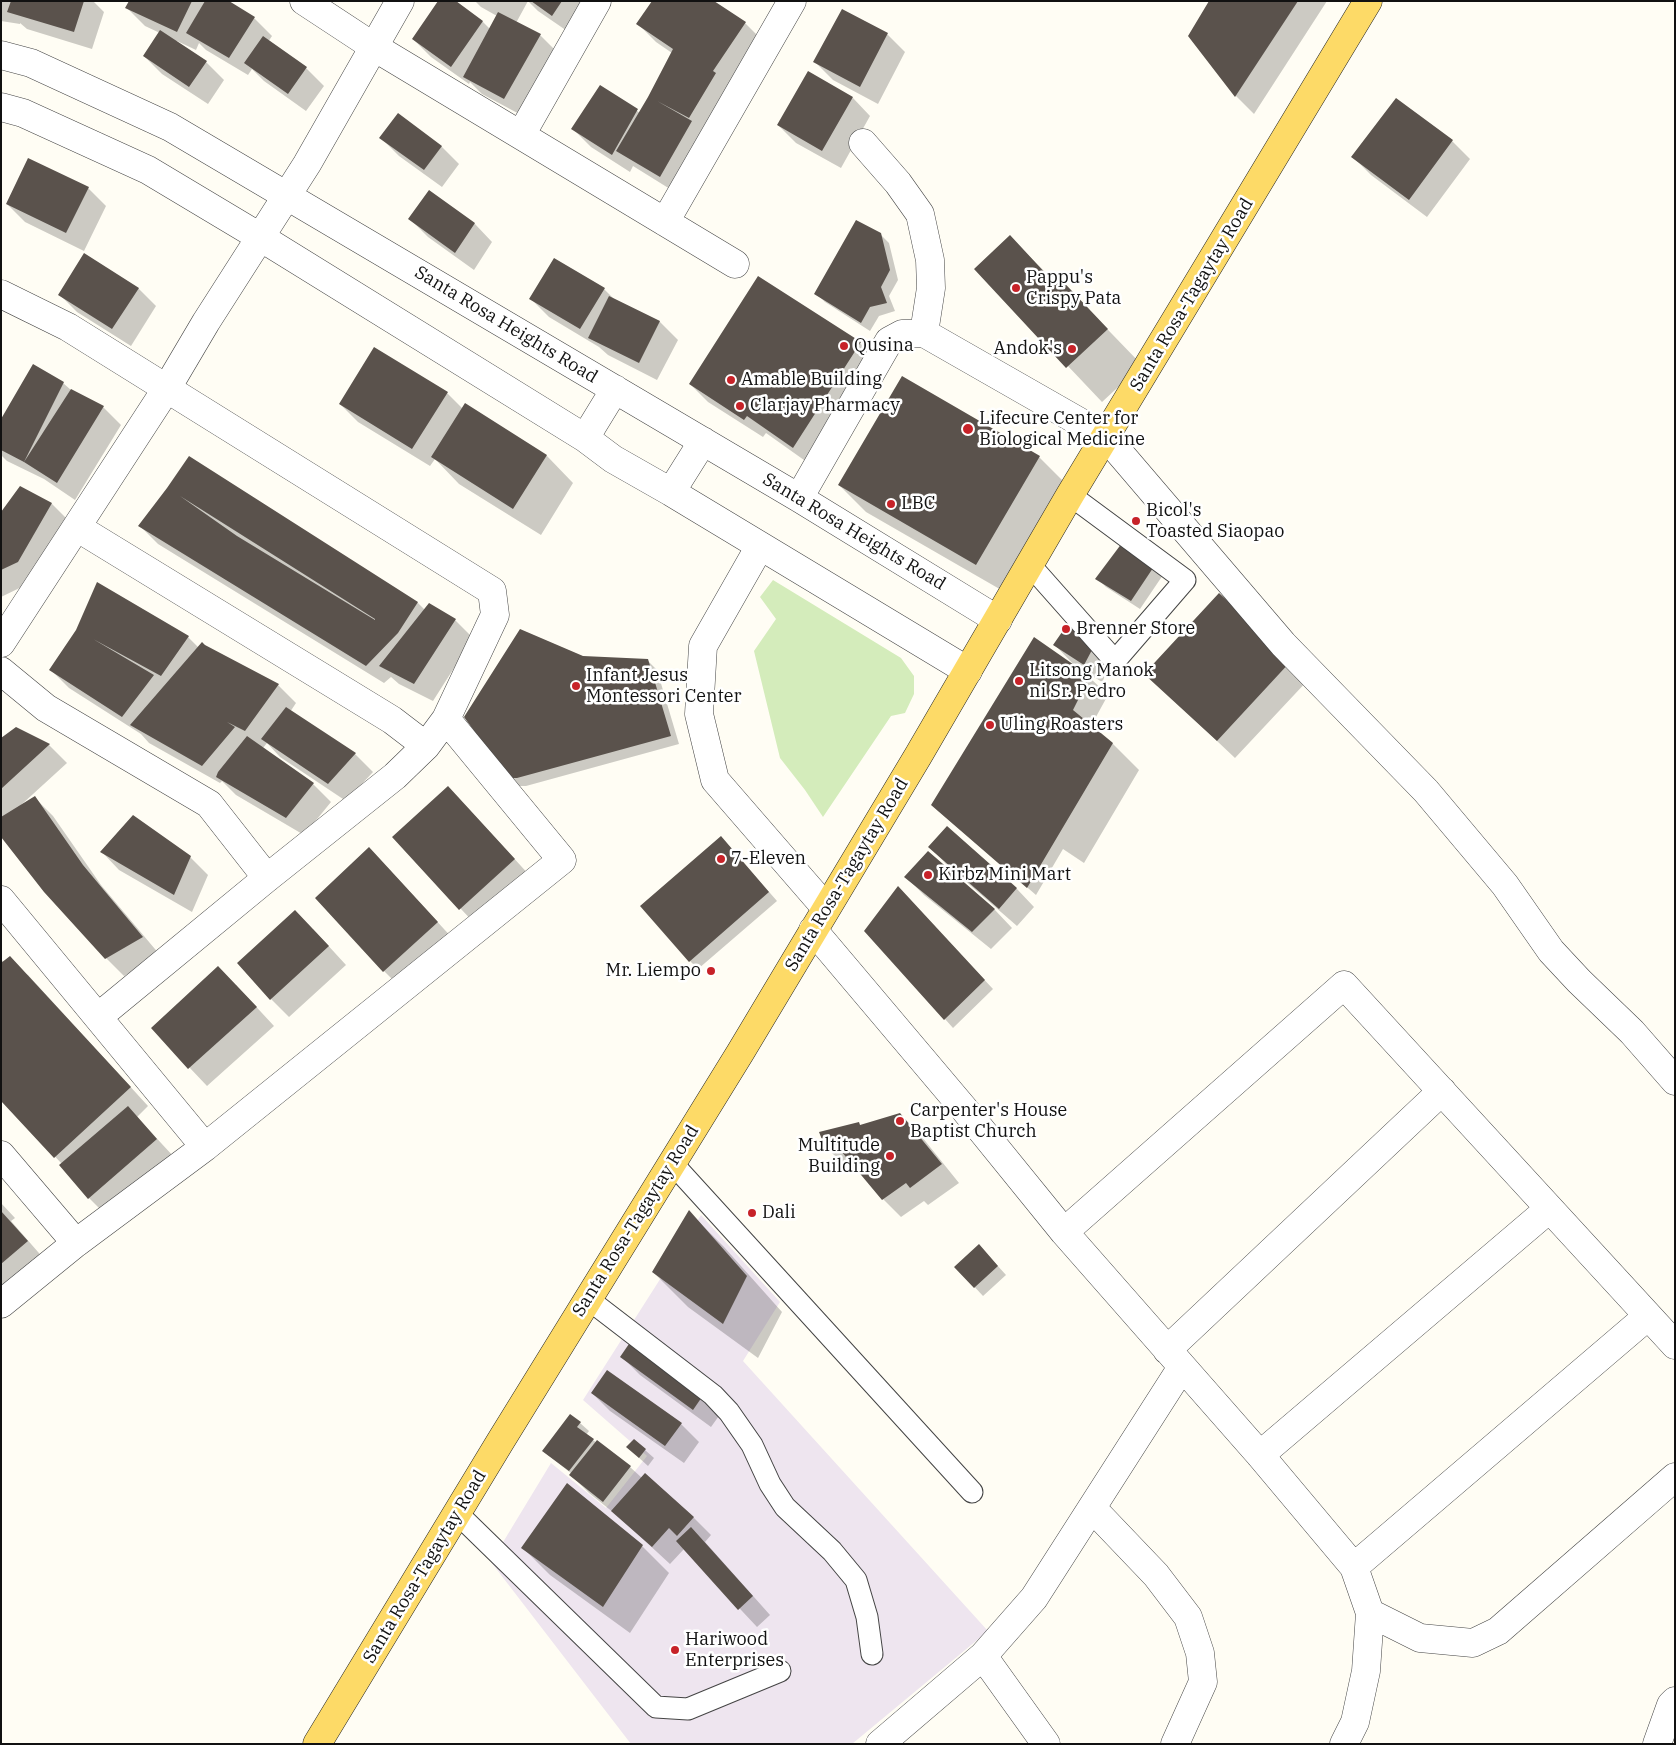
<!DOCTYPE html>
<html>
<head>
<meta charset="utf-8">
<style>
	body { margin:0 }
	#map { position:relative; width:1676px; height:1745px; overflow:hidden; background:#fffdf4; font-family:"IBM Plex Serif",serif }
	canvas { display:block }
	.frame { position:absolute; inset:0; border:2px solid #111; pointer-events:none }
</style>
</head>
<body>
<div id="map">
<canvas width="1676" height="1745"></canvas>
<div class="frame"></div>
</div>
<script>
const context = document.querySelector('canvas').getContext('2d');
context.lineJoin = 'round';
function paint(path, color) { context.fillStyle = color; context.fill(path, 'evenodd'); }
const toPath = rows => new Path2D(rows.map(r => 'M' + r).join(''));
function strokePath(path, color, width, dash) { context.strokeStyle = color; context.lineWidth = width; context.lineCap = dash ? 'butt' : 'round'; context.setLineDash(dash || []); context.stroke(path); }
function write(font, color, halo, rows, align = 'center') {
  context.font = font + ' "IBM Plex Serif",serif'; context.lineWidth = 5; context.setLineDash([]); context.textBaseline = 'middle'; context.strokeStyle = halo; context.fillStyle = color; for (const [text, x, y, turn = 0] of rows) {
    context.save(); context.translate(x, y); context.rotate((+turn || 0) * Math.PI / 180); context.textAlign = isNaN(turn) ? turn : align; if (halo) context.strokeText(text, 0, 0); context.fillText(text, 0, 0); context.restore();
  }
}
const industrial = toPath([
	[701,1215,780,1302,743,1361,988,1631,852,1744,631,1744,491,1562,551,1463,606,1508,647,1456,583,1400]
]);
const green = toPath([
	[773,580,901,658,914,676,914,694,905,713,891,716,823,817,805,790,780,758,754,651,776,619,760,597]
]);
const shadow = toPath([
	[1,1,93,1,104,12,92,49,27,29,20,23,20,24,1,21],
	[130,1,227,1,254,18,272,36,268,42,306,68,324,86,306,111,264,81,252,69,248,75,206,50,199,43,196,50,177,41,176,42,206,62,224,80,208,104,162,74,144,56,160,33,145,26,127,8],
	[454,1,483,22,490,29,497,16,481,7,475,1,528,1,516,23,540,35,558,53,523,116,482,94,470,82,469,84,431,57,413,39],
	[528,1,593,1,570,33,538,11],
	[712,1,745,23,763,41,708,135,700,131,709,140,678,194,633,166,630,172,591,147,573,129,600,86,640,113,672,53,656,42,638,24],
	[1211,1,1327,1,1254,114,1236,96,1190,36],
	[887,34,905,52,878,104,833,80,815,62],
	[853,98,870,116,841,168,796,143,778,125],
	[381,138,441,146,459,164,442,187,399,156],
	[1452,141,1470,159,1427,217,1371,175,1353,157],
	[88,188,106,206,84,251,25,222,7,204],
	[429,192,475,224,492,242,474,270,428,237,410,219],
	[880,234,889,243,898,280,889,296,895,311,879,316,870,331,825,302,816,293],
	[1010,237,1050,277,1053,273,1142,365,1102,402,976,269],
	[555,260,604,289,614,299,660,322,678,340,657,380,608,355,599,347,549,317,531,299],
	[138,288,156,306,131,346,77,312,59,294],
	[860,343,878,361,811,465,766,433,763,437,708,402,690,384],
	[63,383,71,390,103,407,121,425,75,500,44,479,7,461,1,455,1,422],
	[447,393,463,409,465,405,547,456,573,483,541,535,459,484,435,459,430,466,358,422,340,404],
	[1039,457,1066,484,1003,591,866,512,839,485],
	[21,488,52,504,70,522,36,580,1,597,1,514],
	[168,489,418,603,425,610,455,620,473,638,433,701,399,684,391,677,384,683,158,544,140,526],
	[1157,563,1165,572,1140,609,1106,587,1097,578],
	[97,584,188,637,199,648,205,647,278,685,296,703,290,712,355,754,373,772,346,801,280,757,267,743,263,748,313,784,331,802,304,835,236,795,222,781,220,783,149,743,141,734,69,688,51,670,77,631],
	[1219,595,1309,679,1235,758,1146,674],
	[1087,642,1109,669,1102,682,1081,669,1080,671,1089,677,1108,695,1091,726,1112,743,1139,770,1084,863,1063,849,1036,895,941,813,1075,666,1055,645],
	[583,657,648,661,657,670,679,744,526,786,518,786,509,777],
	[16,728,49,745,67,763,21,805,35,798,53,816,101,885,160,955,124,976,106,958,1,835,1,740],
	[466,806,532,878,478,927,393,837],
	[947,828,1017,889,1034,907,1017,926,947,865,930,847],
	[729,846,777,901,698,969,690,961],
	[102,852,190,857,208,875,192,912,119,870],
	[928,853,995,910,1012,928,991,949,924,895,906,877],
	[387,867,455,941,402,989,384,971],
	[906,896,993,989,953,1028,945,1019],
	[313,929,346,965,289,1017,271,999],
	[1,960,28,975,148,1106,137,1117,174,1157,107,1216,89,1198,62,1164,1,1099],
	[236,985,274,1026,207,1086,152,1028],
	[900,1114,918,1132,959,1183,928,1205,924,1201,901,1217,883,1199,852,1163,844,1165,826,1147,858,1123,861,1126],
	[1,1203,15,1218,11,1221,45,1260,1,1297],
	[689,1212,724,1247,782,1312,758,1358,688,1307,653,1272],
	[987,1254,1006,1275,983,1296,956,1267],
	[622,1357,704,1395,721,1413,711,1427,640,1375],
	[608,1372,681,1424,699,1442,684,1463,610,1411,592,1393],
	[580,1423,589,1431,586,1435,630,1467,642,1478,693,1517,711,1535,705,1542,770,1615,757,1627,684,1549,670,1564,619,1517,589,1493,571,1475,572,1474,543,1451],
	[645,1450,654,1458,648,1466,637,1456],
	[568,1485,642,1546,669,1573,630,1633,550,1575,523,1548]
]);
const building = toPath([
	[11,1,84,1,74,32,7,12],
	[129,1,192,1,177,32,125,8],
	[205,1,229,1,255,17,229,58,186,33],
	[438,1,456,1,483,21,451,67,412,39],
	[531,1,562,1,552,16],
	[652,1,714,1,746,22,713,71,716,73,689,118,657,101,692,121,660,177,616,151,648,97,673,49,636,24],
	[1209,1,1298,1,1235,97,1188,36],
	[842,9,888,33,860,87,813,62],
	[498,12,541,34,504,99,463,77],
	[160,30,207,61,189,87,143,56],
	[263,36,307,67,288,94,244,63],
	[808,71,853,97,822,151,777,125],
	[600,85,638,109,612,155,571,129],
	[1396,98,1453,140,1409,200,1351,157],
	[398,113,442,146,424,170,379,138],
	[28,158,89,187,66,233,6,204],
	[429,190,475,223,455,253,408,219],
	[856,220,881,233,890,270,881,287,887,303,870,307,861,323,814,294],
	[1010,235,1048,276,1053,271,1108,329,1066,368,974,269],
	[84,253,139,288,112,329,58,295],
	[554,258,605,288,580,329,529,299],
	[758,276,861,342,793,448,747,416,744,420,689,384],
	[609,296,660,321,639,363,588,338],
	[374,347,448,392,412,449,339,404],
	[33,364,64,382,24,462,71,389,104,406,57,483,24,462,1,450,1,419],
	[902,376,1040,456,976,565,838,485],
	[465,403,547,455,513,509,431,457],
	[189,456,418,602,398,633,366,666,138,526,167,488],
	[180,496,375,619,375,620,237,536],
	[20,486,52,503,18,562,1,570,1,512],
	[1125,539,1157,562,1131,601,1095,579],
	[97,582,189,636,161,676,93,639,154,675,122,717,49,670,76,630],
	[1219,593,1292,660,1217,741,1144,674],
	[429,603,456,619,414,684,379,666],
	[1069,622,1092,650,1084,665,1053,645],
	[520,629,583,656,648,659,671,736,517,778,508,778,464,717],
	[1034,637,1090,676,1073,710,1113,743,1027,888,931,805],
	[202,642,205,645,279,684,245,731,227,722,235,727,202,766,130,725],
	[286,707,356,753,328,784,261,739],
	[16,727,50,744,1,789,1,738],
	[247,736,314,783,286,818,216,777,218,772],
	[448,786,515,859,459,910,392,837],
	[35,796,83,865,143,937,105,959,44,892,1,837,1,817],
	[133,815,191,856,174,895,100,852],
	[947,826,1017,888,999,909,928,847],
	[721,836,769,892,689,962,640,906],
	[369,847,438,922,383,972,315,898],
	[928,851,995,909,972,932,904,877],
	[898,886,985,980,944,1020,864,931],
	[295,910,329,946,270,1000,237,963],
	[10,956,131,1087,54,1158,1,1101,1,963],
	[218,966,257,1007,188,1069,151,1028],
	[128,1106,157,1139,88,1199,59,1165],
	[900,1113,942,1164,910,1188,906,1183,882,1200,836,1145,825,1147,819,1132,859,1122,860,1125],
	[689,1210,747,1276,723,1324,652,1272],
	[1,1211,28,1241,1,1264],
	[979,1244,998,1266,974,1288,954,1267],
	[631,1341,704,1394,693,1410,620,1357],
	[607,1370,682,1423,665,1446,591,1393],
	[570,1414,581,1422,577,1427,594,1439,569,1471,542,1451],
	[634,1439,646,1449,639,1458,626,1447],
	[597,1440,631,1466,603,1502,569,1475],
	[645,1473,694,1517,677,1536,669,1528,652,1547,611,1511],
	[567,1483,643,1545,603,1607,521,1548],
	[691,1527,753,1596,738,1610,676,1541]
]);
const lane = toPath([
	[1030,565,1115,661,1185,580,1070,495],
	[672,1163,972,1492],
	[588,1299,713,1395,729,1412,752,1445,770,1484,785,1507,832,1551,856,1580,867,1617,872,1654],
	[458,1514,656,1707,688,1709,780,1671]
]);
const street = toPath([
	[304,1,374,47,735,264],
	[1,55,31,63,170,127,799,498,998,620],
	[1,107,23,113,148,170,260,237,585,438,613,459,671,492,968,671],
	[521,135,597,1],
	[863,143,898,183,920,214,930,260,931,288,924,333],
	[665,222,792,1],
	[1,294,68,327,492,591,495,615,446,719,426,746,395,776,267,878,98,1017],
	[585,438,615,389],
	[671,492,703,441],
	[799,498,889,341,902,334,924,333,1106,437,1283,644,1426,791,1505,885,1551,951,1579,981,1632,1032,1675,1081],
	[78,528,392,720,426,746],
	[760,546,703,646,699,714,715,780,826,908],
	[1,643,167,388,206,322,307,164,400,1],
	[1,671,46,708,209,804,267,878],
	[1,900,205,1147],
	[813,930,965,1110,1064,1232,1260,1455,1354,1567,1370,1613,1366,1671,1355,1722,1344,1744],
	[1,1155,76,1243],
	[1064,1232,1344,985,1675,1345],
	[1,1304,76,1243,205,1147,562,860,446,719],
	[1167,1350,1442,1091],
	[1260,1455,1549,1209],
	[1092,1508,1156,1575,1188,1617,1200,1653,1203,1682,1175,1744],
	[1354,1567,1648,1316],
	[1370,1613,1420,1638,1473,1643,1498,1631,1675,1477],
	[983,1656,1046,1744],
	[880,1744,983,1656,1034,1598,1182,1367],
	[1657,1744,1671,1705,1675,1701]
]);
const primary = toPath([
	[317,1744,500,1442,740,1053,918,756,1070,495,1368,1]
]);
const markers = [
	[1016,288,5,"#c72228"],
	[844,346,5,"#c72228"],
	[1072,349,5,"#c72228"],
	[731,380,5,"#c72228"],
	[740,406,5,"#c72228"],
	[968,429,6,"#c72228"],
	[891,504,5,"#c72228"],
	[1136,521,5,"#c72228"],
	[1066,629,5,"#c72228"],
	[1019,681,5,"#c72228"],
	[576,686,5,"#c72228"],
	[990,725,5,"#c72228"],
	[721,859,5,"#c72228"],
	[928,875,5,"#c72228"],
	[711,971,5,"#c72228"],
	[900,1121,5,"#c72228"],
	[890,1156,5,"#c72228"],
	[752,1213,5,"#c72228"],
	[675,1650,5,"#c72228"]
];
const poiNames = [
	["Pappu's",1026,278],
	["Crispy Pata",1026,299],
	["Qusina",854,346],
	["Andok's",1062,349,"right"],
	["Amable Building",741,380],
	["Clarjay Pharmacy",750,406],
	["Lifecure Center for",979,419],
	["Biological Medicine",979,440],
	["LBC",901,504],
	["Bicol's",1146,511],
	["Toasted Siaopao",1146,532],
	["Brenner Store",1076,629],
	["Litsong Manok",1029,671],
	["ni Sr. Pedro",1029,692],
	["Infant Jesus",586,676],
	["Montessori Center",586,697],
	["Uling Roasters",1000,725],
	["7-Eleven",731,859],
	["Kirbz Mini Mart",938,875],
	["Mr. Liempo",701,971,"right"],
	["Carpenter's House",910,1111],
	["Baptist Church",910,1132],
	["Multitude",880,1146,"right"],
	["Building",880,1167,"right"],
	["Dali",762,1213],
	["Hariwood",685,1640],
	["Enterprises",685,1661]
];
const streetNames = [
	["Santa Rosa-Tagaytay Road",1192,295,-59],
	["Santa Rosa Heights Road",506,325,31],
	["Santa Rosa Heights Road",854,532,31],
	["Santa Rosa-Tagaytay Road",847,875,-59],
	["Santa Rosa-Tagaytay Road",636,1221,-58],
	["Santa Rosa-Tagaytay Road",425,1567,-59]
];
paint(industrial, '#eee5ef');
paint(green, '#d4ecbb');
paint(shadow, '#0003');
paint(building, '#5a524c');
strokePath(lane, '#444', 23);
strokePath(street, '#444', 29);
strokePath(primary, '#222', 29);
strokePath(lane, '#fff', 21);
strokePath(street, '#fff', 28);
strokePath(primary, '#fdda67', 28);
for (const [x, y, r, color] of markers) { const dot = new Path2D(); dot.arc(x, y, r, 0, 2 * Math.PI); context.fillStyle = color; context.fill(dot); strokePath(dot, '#fff', 2); }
write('18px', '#111', '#fff', poiNames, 'left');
write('18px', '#111', '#fff', streetNames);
</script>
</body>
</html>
